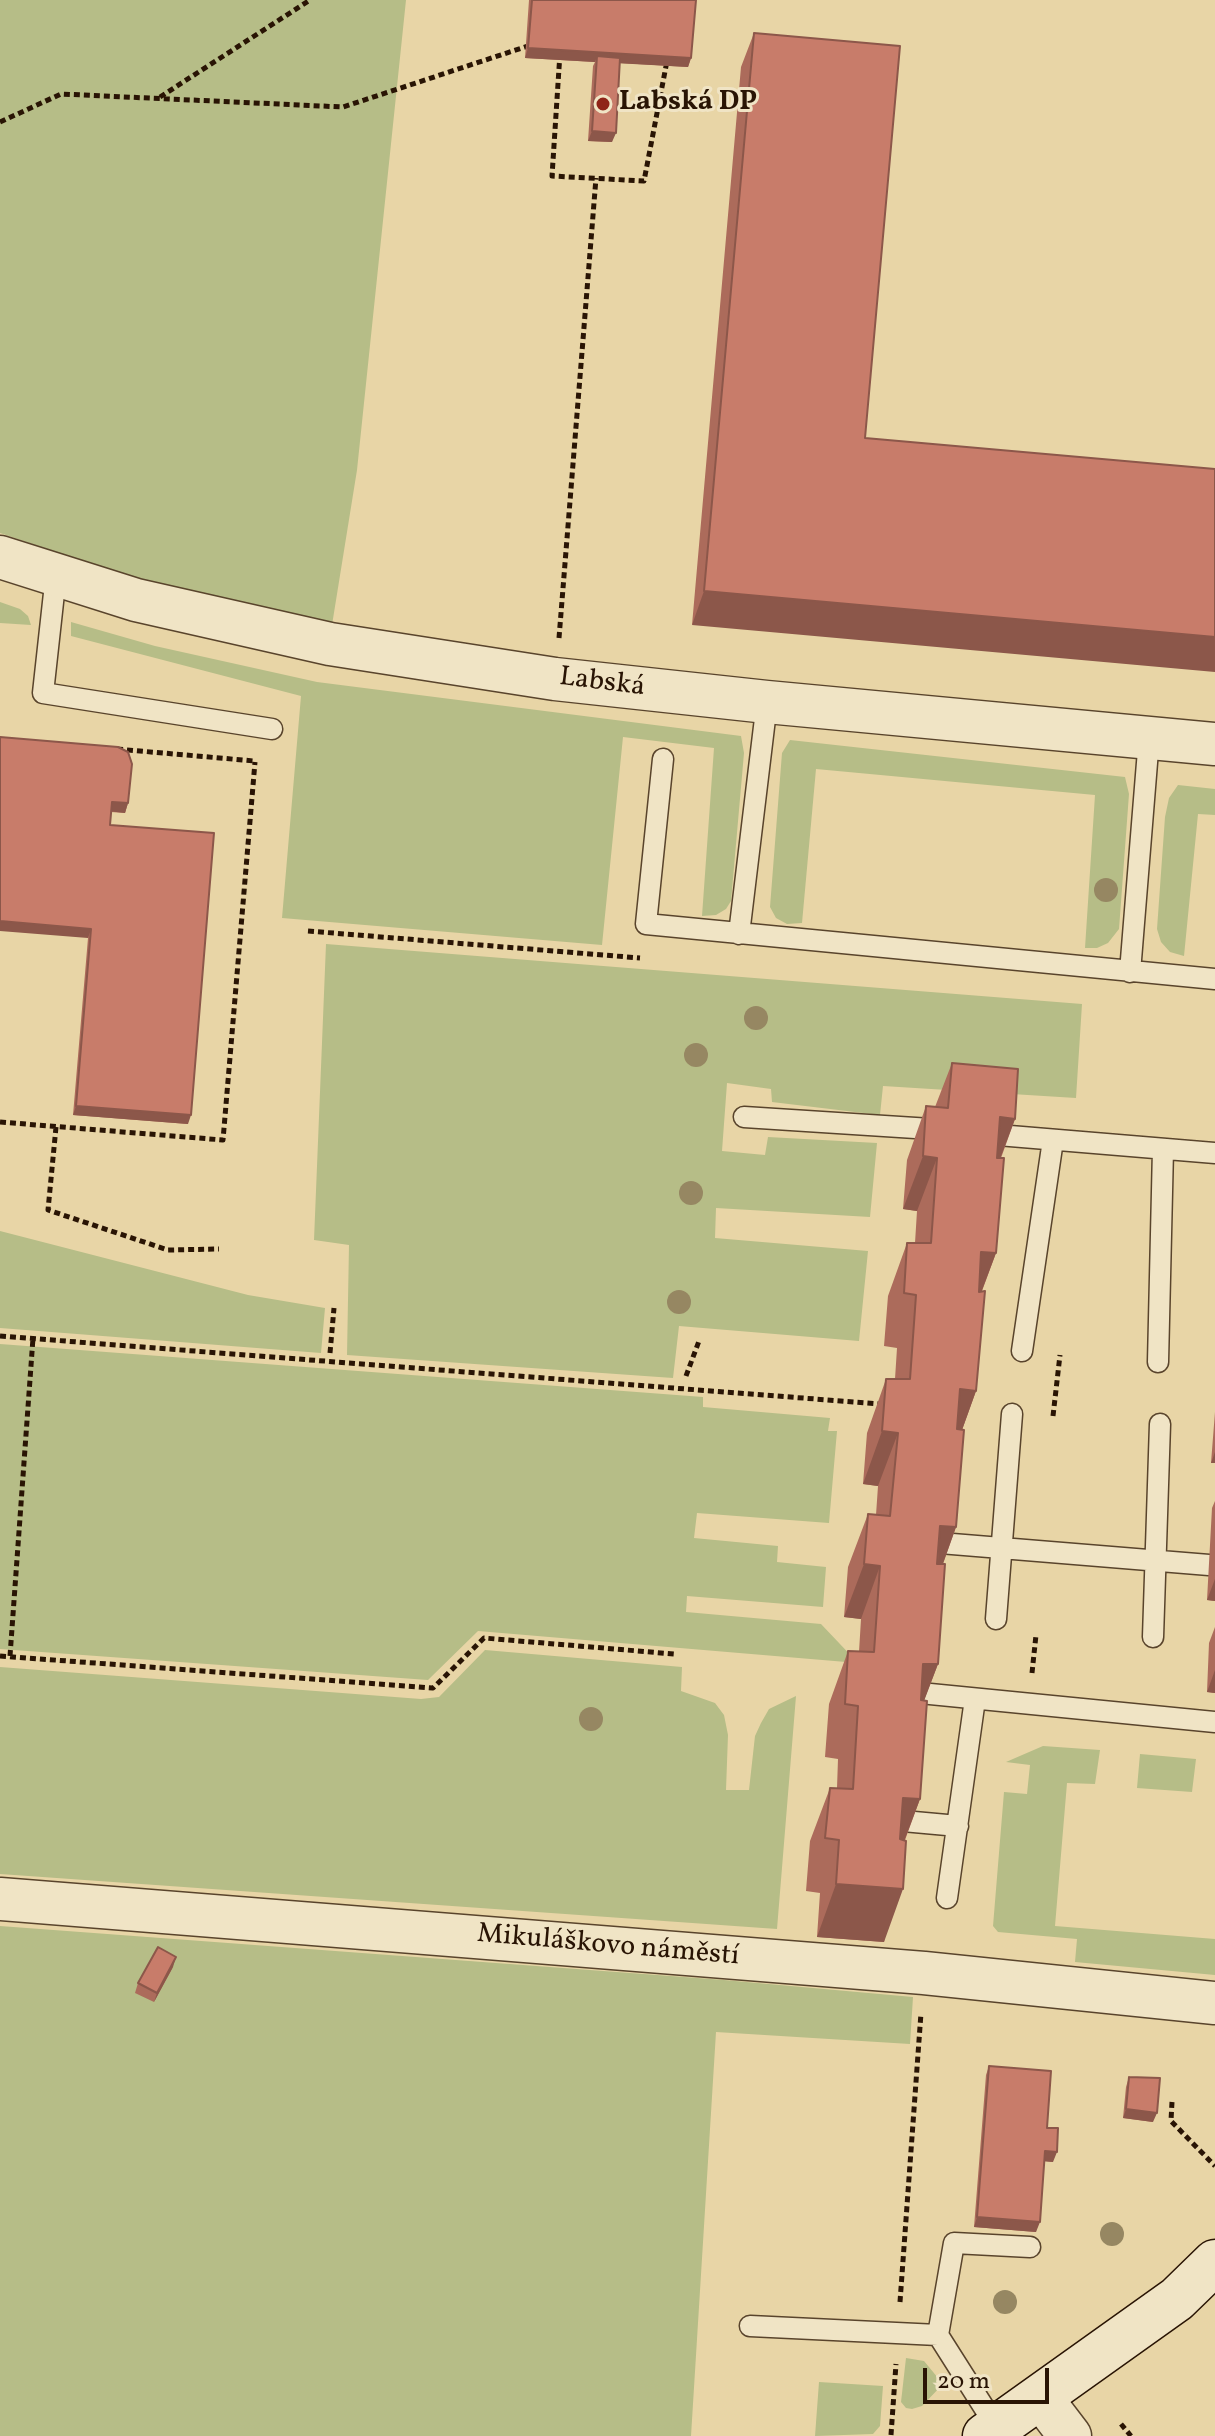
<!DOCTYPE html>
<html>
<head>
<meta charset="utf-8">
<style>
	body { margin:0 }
	#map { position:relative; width:1215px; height:2436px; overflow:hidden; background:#e8d5a6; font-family:Vollkorn,serif }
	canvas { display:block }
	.scale { position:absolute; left:923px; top:2368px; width:126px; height:36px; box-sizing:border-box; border:4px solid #291404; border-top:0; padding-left:10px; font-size:24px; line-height:28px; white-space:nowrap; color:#291404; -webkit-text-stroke:6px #f0e4c5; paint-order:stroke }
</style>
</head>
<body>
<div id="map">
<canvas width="1215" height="2436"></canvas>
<div class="scale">20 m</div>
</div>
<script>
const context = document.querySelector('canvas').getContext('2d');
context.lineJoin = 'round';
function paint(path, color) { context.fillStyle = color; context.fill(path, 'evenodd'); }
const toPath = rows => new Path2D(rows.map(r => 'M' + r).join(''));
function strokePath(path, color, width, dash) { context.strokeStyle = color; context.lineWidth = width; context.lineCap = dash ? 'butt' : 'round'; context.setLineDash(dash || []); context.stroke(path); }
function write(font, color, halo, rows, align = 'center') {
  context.font = font + ' Vollkorn,serif'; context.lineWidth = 6; context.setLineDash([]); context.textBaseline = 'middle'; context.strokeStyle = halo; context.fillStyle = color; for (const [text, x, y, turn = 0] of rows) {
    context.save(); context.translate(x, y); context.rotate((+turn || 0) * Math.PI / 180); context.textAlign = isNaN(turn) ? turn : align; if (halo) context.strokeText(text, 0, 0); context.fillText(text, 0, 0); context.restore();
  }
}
const green = toPath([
	[0,0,406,0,357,470,332,625,172,591,0,533],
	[0,602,20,609,28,616,31,625,0,623],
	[71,622,155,646,317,682,741,736,744,753,731,901,726,909,716,915,702,916,714,748,623,737,602,945,282,918,301,696,71,636],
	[790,740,1125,777,1129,794,1119,929,1108,943,1097,948,1085,948,1095,795,816,769,802,923,787,924,776,918,770,907,782,753],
	[1178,785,1215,789,1215,815,1198,814,1184,956,1170,952,1161,942,1157,929,1165,817,1169,798],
	[326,944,1082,1004,1076,1098,883,1086,880,1115,772,1102,771,1089,727,1083,722,1151,765,1155,768,1137,877,1143,870,1217,716,1208,715,1238,868,1251,859,1341,679,1326,673,1378,347,1355,349,1245,314,1240],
	[0,1231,248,1295,325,1308,321,1353,0,1328],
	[0,1344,703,1397,703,1407,830,1418,828,1431,837,1431,829,1523,697,1513,694,1538,778,1546,777,1562,826,1567,823,1607,687,1596,686,1612,821,1624,858,1663,478,1631,428,1680,0,1649],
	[485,1650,682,1667,681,1691,715,1703,724,1715,728,1735,726,1790,749,1790,755,1736,761,1723,769,1709,796,1696,777,1929,0,1874,0,1667,421,1699,439,1697],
	[1043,1746,1100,1750,1095,1784,1067,1783,1055,1926,1215,1939,1215,1975,1075,1962,1077,1939,998,1932,993,1926,1004,1792,1027,1794,1030,1765,1006,1762],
	[1140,1754,1196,1759,1192,1792,1137,1788],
	[0,1926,724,1980,913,1997,910,2044,716,2032,691,2436,0,2436],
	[906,2358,924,2361,943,2384,922,2406,912,2409,906,2408,901,2402],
	[819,2382,883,2386,880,2426,873,2434,815,2436]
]);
const path = toPath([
	[560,53,552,176,644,181,667,61],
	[160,97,310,0],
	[0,122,61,94,343,107,531,45],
	[559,638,596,178],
	[117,749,254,761],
	[308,931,640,958],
	[0,1122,223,1140,255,762],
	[56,1127,48,1210,168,1250,219,1249],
	[0,1336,880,1404],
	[330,1353,334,1308],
	[686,1376,699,1341],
	[1053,1416,1060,1355],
	[0,1656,433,1688,484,1638,674,1654],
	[10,1656,33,1338],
	[1032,1673,1036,1635],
	[1172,2102,1171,2121,1215,2166],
	[900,2302,921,2013],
	[1121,2424,1131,2436],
	[891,2435,896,2364]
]);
const lane = toPath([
	[56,575,43,693,272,729],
	[663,759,646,924,1215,979],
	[739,934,767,702],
	[1130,972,1149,738],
	[744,1117,931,1129],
	[998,1135,1215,1153],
	[1022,1351,1053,1140],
	[1158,1362,1163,1149],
	[940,1543,1209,1565],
	[996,1619,1012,1414],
	[1153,1637,1160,1424],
	[920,1693,1215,1722],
	[903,1821,958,1826],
	[947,1898,975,1699],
	[750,2326,938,2335,997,2428],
	[938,2335,954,2243,1030,2247]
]);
const street = toPath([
	[0,557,136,600,330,644,555,679,767,702,1215,744],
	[0,1899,924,1973,1215,2003],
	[1041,2398,1070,2436]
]);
const secondary = toPath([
	[985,2436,1177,2299,1215,2262]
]);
const trees = [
	[1106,890],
	[756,1018],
	[696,1055],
	[691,1193],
	[679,1302],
	[591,1719],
	[1112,2234],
	[1005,2302]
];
const wall = toPath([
	[529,0,696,0,691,58,688,67,620,63,612,142,588,141,593,66,595,62,525,58],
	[754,33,865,438,692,625,741,67],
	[0,737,128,803,125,813,111,812,110,825,188,1124,73,1115,88,938],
	[952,1063,1015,1119,1001,1158,996,1253,982,1291,976,1391,962,1430,956,1527,943,1564,938,1664,924,1700,920,1799,905,1840,884,1942,817,1937,820,1893,806,1891,810,1841,830,1788,837,1788,838,1759,825,1757,829,1704,848,1651,859,1652,861,1619,844,1617,848,1567,868,1514,876,1515,878,1486,863,1484,867,1433,886,1379,895,1379,897,1348,884,1346,888,1296,907,1243,915,1243,917,1211,903,1209,907,1160,926,1106,935,1107],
	[1215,1412,1215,1463,1211,1463],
	[1215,1501,1215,1601,1207,1600,1212,1508],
	[1215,1627,1215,1693,1207,1692,1209,1643],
	[173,1967,154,2002,135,1993,138,1983],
	[989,2066,1047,2128,1053,2162,1044,2161,1036,2232,974,2227,986,2075],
	[1129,2077,1153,2122,1123,2118,1126,2087]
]);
const shadedWall = toPath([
	[528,48,691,58,688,67,596,62,597,56,595,62,525,58],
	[592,131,616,133,612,142,588,141],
	[704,591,1215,637,1215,672,692,625],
	[112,802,128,803,125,813,108,811],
	[0,921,91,929,88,938,0,931],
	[76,1106,191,1115,188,1124,73,1115],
	[1000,1117,1015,1119,995,1172],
	[923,1156,937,1158,917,1211,903,1209],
	[981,1252,996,1253,976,1306],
	[960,1389,976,1391,957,1444,941,1442],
	[882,1431,898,1433,878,1486,863,1484],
	[1215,1452,1215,1463,1211,1463],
	[940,1526,956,1527,937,1580],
	[864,1564,880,1566,861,1619,844,1617],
	[1215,1579,1215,1601,1207,1600],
	[923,1664,938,1664,918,1717],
	[1215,1670,1215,1693,1207,1692],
	[903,1798,920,1799,900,1852],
	[836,1884,903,1889,884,1942,817,1937],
	[176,1957,173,1967,154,2002,157,1993],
	[1126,2109,1157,2113,1153,2122,1123,2118],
	[1045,2151,1057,2152,1053,2162,1041,2161],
	[977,2217,1040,2222,1036,2232,974,2227]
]);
const building = toPath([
	[532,0,696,0,691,58,528,48,532,0],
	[754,33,900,46,865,438,1215,469,1215,637,704,591,754,33],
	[597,56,620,58,616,133,592,131,597,56],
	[0,737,118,747,128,752,132,764,128,803,112,802,110,825,214,833,191,1115,76,1106,91,929,0,921,0,737],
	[952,1063,1018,1069,1015,1119,1000,1117,997,1158,1004,1158,996,1253,981,1252,979,1292,985,1291,976,1391,960,1389,957,1429,964,1430,956,1527,940,1526,937,1564,945,1564,938,1664,923,1664,921,1700,927,1701,920,1799,903,1798,900,1839,906,1841,903,1889,836,1884,839,1840,825,1838,830,1788,853,1789,858,1706,845,1704,848,1651,874,1652,880,1566,864,1564,868,1514,890,1516,898,1433,882,1431,886,1379,910,1379,916,1295,904,1293,907,1243,931,1243,937,1158,923,1156,926,1106,948,1108,952,1063],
	[158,1947,176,1957,157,1993,138,1983,158,1947],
	[989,2066,1051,2071,1047,2128,1058,2128,1057,2152,1045,2151,1040,2222,977,2217,989,2066],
	[1129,2077,1160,2078,1157,2113,1126,2109,1129,2077]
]);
const markers = [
	[603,104,8,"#8f2418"]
];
const poiNames = [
	["Labská DP",619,104]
];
const streetNames = [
	["Labská",602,684,7],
	["Mikuláškovo náměstí",608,1947,5]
];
paint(green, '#b6bd87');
strokePath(lane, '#59442c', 23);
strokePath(street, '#59442c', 45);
strokePath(secondary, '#291404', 47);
strokePath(path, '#291404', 5, [6, 4]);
strokePath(lane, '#f0e4c5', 20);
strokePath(street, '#f0e4c5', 42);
strokePath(secondary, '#f0e4c5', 44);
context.fillStyle = '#968762';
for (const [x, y] of trees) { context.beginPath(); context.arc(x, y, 12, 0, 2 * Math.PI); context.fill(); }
paint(wall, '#ac6b5b');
paint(shadedWall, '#8c574a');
paint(building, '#c87c6a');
strokePath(building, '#8c574a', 2);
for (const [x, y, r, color] of markers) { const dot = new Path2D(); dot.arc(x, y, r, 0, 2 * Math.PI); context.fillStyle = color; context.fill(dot); strokePath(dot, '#f0e4c5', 3); }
write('bold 28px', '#291404', '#f0e4c5', poiNames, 'left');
write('28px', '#291404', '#f0e4c5', streetNames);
</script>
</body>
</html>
